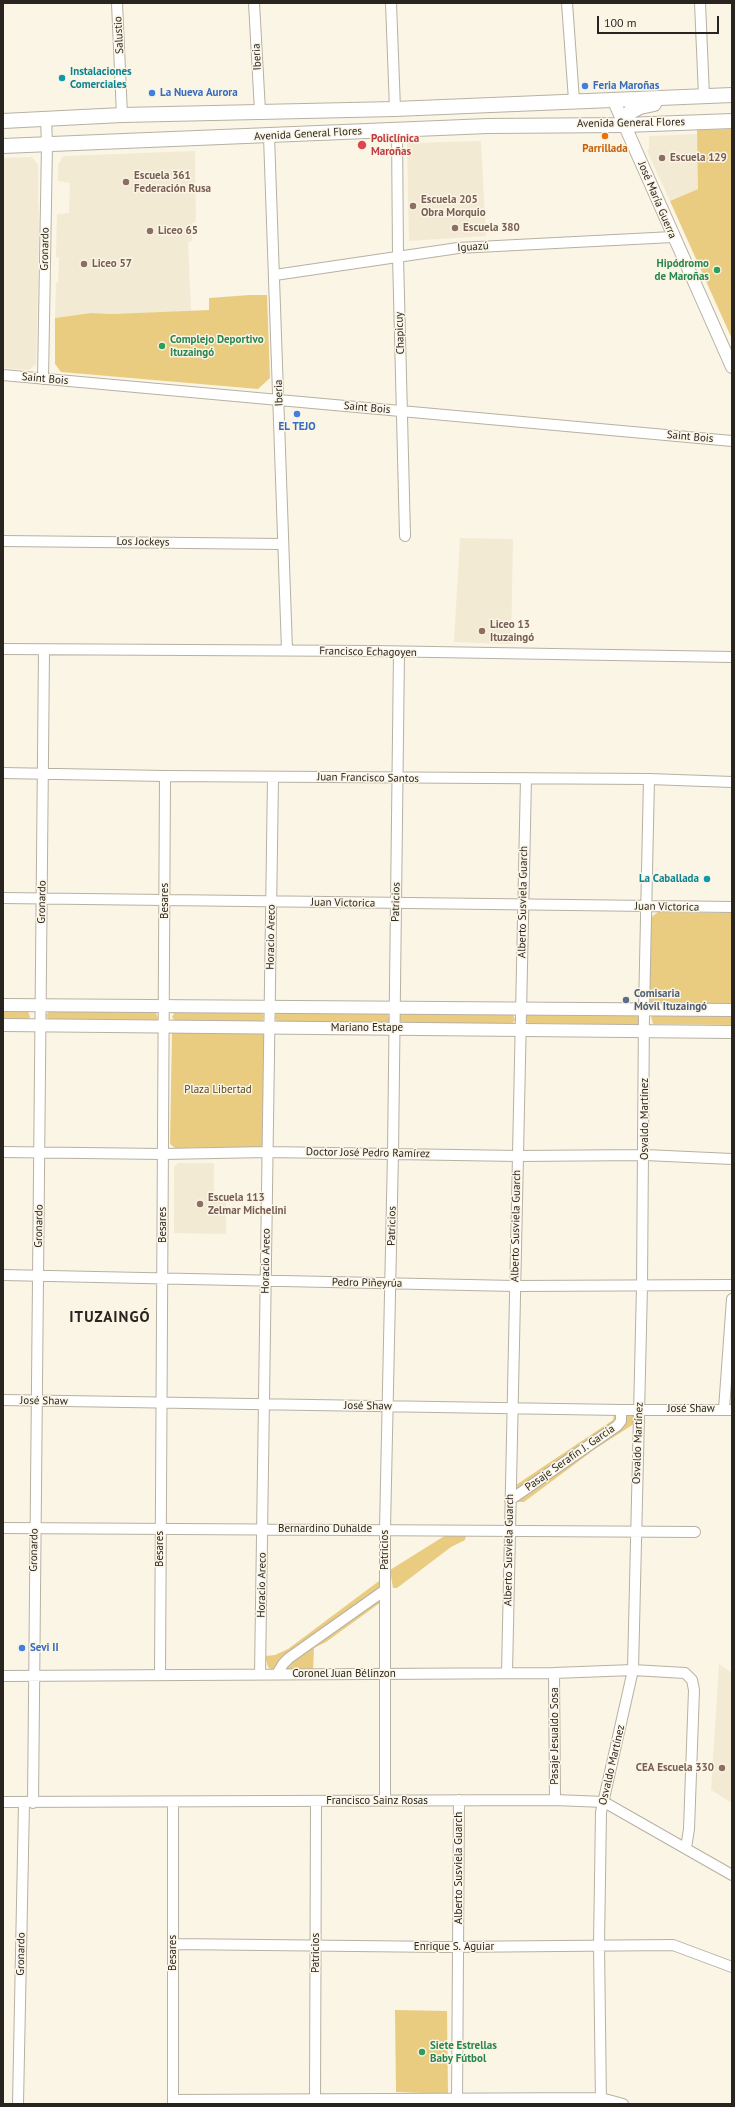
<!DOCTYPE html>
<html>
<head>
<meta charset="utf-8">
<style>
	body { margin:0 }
	#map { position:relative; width:735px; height:2107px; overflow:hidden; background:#fbf5e6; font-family:"PT Sans",sans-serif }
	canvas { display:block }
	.frame { position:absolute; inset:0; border:4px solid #282520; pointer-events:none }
	.scale { position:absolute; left:597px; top:16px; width:122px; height:18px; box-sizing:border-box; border:2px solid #282520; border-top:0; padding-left:5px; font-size:12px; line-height:14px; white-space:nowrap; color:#282520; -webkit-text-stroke:3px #fbf5e6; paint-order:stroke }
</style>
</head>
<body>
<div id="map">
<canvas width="735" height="2107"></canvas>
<div class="frame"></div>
<div class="scale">100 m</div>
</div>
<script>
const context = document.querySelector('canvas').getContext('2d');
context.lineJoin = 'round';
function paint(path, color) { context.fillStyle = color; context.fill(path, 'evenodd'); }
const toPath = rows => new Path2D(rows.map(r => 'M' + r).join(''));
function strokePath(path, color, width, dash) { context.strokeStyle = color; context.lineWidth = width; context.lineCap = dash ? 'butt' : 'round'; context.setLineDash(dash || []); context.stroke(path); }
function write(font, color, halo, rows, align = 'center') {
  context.font = font + ' "PT Sans",sans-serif'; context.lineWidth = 3; context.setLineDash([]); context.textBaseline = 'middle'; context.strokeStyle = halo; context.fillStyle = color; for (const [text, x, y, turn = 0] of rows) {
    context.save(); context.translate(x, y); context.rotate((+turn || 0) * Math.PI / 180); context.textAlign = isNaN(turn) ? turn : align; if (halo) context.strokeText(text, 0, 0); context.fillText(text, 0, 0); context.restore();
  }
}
const built = toPath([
	[698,134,698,189,670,201,647,151,649,149,649,136],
	[481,141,486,236,409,241,407,143],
	[195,151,196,222,192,223,192,241,188,242,191,311,112,314,91,313,55,318,56,283,58,282,59,258,56,257,57,214,69,213,70,183,58,181,58,165,63,156],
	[32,157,38,165,39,236,36,364,29,370,3,368,3,158],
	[460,538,513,539,511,644,454,642],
	[178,1163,214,1163,214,1196,226,1197,226,1234,174,1233,174,1167],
	[719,1664,732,1673,732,1803,711,1790]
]);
const green = toPath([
	[732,129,732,339,670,201,698,189,697,130],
	[250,295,267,295,270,378,258,389,61,372,55,364,55,318,91,313,112,314,209,310,209,298],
	[658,912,732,913,732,1005,649,1004,650,918],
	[3,1010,28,1011,30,1017,28,1020,3,1020],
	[49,1011,155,1011,158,1018,156,1021,49,1020,46,1016],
	[175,1012,261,1012,264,1016,262,1022,175,1021,172,1017],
	[280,1013,388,1014,390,1022,278,1022,275,1018,276,1014],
	[404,1014,513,1014,515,1020,512,1024,402,1023,399,1019,400,1015],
	[528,1014,638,1015,640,1024,638,1025,528,1023,525,1019],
	[656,1015,732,1016,732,1025,653,1024,651,1017],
	[172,1032,262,1033,264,1035,264,1145,261,1147,175,1148,170,1144],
	[614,1413,632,1414,635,1417,637,1422,595,1449,524,1502,516,1502,513,1487,613,1420],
	[446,1535,466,1535,465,1540,451,1547,397,1588,393,1588,390,1570],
	[383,1578,384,1600,326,1642,314,1648,313,1670,272,1670,268,1667,265,1656,275,1655,288,1649],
	[395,2010,447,2011,448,2094,396,2092]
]);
const minor = toPath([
	[117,3,122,115],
	[254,3,260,111],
	[391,3,395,109],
	[567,3,574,100],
	[700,3,704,96],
	[397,130,398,256,405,536],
	[269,136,287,650],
	[275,275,458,248,673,237],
	[3,375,732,441],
	[43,379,47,144,46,119],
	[3,541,283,544],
	[3,649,373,651,732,657],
	[3,773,165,776,649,779,732,782],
	[3,898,732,907],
	[3,1152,163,1154,268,1152,518,1156,645,1155,732,1159],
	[3,1275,515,1286,732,1285],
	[3,1400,621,1410,732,1410],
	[724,1409,732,1299],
	[510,1500,617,1426,621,1421,621,1410],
	[3,1528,695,1532],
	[507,1673,526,778],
	[554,1673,555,1800],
	[160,1674,165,776],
	[260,1674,273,777],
	[277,1674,283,1664,289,1658,385,1590],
	[3,1676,554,1673,633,1670,685,1673,692,1680,694,1690,689,1829,686,1848],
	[385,1801,385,1529,393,1153,399,652],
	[3,1802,555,1800,604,1802,732,1875],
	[173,1802,173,2104],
	[33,1803,44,650],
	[173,1944,445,1947,673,1945,732,1967],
	[173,2100,601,2098,623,2104],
	[18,2104,24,1803],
	[315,2104,316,1801],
	[457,2104,459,1800],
	[601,2104,599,1945,601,1812,633,1670,642,1286,644,1010,649,779]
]);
const tertiary = toPath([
	[613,99,732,367],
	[3,1005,732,1010],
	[3,1025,732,1032]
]);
const secondary = toPath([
	[3,121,122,115,395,109,732,95],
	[625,125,626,117,630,112,640,107,654,104],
	[3,146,488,126,625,125,732,121]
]);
const markers = [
	[62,78,4,"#0f9aa8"],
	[585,86,4,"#3f7fe0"],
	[152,93,4,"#3f7fe0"],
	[605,136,4,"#e8710a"],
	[362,145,5,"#e0444e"],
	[662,158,4,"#8d6e63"],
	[126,182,4,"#8d6e63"],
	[413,206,4,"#8d6e63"],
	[455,228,4,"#8d6e63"],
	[150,231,4,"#8d6e63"],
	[84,264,4,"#8d6e63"],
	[717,270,4,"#2e9e5b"],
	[162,346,4,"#2e9e5b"],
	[297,414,4,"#3f7fe0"],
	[482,631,4,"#8d6e63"],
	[707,879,4,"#0f9aa8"],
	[626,1000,4,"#5c6f8a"],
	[200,1204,4,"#8d6e63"],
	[22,1648,4,"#3f7fe0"],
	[722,1768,4,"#8d6e63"],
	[422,2052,4,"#2e9e5b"]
];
const streetNames = [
	["Salustio",119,35,-93],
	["Iberia",257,57,-93],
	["Avenida General Flores",631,123,-1],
	["Avenida General Flores",308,134,-3],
	["José María Guerra",657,200,67],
	["Iguazú",473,247,-4],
	["Gronardo",45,249,-89],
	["Chapicuy",400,333,-92],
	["Saint Bois",45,379,5],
	["Iberia",279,393,-92],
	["Saint Bois",367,408,5],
	["Saint Bois",690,437,5],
	["Los Jockeys",143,542,1],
	["Francisco Echagoyen",368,652,1],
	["Juan Francisco Santos",368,778,1],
	["Besares",165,901,-90],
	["Gronardo",42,902,-89],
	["Patricios",396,902,-89],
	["Alberto Susviela Guarch",523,902,-89],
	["Juan Victorica",343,903,1],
	["Juan Victorica",667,907,1],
	["Horacio Areco",271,937,-89],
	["Mariano Estape",367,1028],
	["Osvaldo Martínez",645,1119,-90],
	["Doctor José Pedro Ramírez",368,1153,1],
	["Besares",163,1225,-90],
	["Gronardo",39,1226,-89],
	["Patricios",392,1226,-89],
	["Alberto Susviela Guarch",516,1226,-89],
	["Horacio Areco",266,1261,-89],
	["Pedro Piñeyrúa",367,1283,1],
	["José Shaw",44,1401,1],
	["José Shaw",368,1406,1],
	["José Shaw",691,1409],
	["Osvaldo Martínez",638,1443,-88],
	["Pasaje Serafín J. García",570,1458,-35],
	["Bernardino Duhalde",325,1529],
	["Besares",160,1549,-90],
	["Gronardo",34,1550,-89],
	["Patricios",385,1550,-90],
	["Alberto Susviela Guarch",509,1550,-89],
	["Horacio Areco",262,1585,-89],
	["Coronel Juan Bélinzon",344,1674],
	["Pasaje Jesualdo Sosa",555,1736,-90],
	["Osvaldo Martínez",612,1765,-77],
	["Francisco Sainz Rosas",377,1801],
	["Alberto Susviela Guarch",459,1868,-90],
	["Enrique S. Aguiar",454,1947],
	["Besares",173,1953,-90],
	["Patricios",316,1953,-90],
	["Gronardo",21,1954,-89]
];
const cultureNames = [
	["Instalaciones",70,72],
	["Comerciales",70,85],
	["La Caballada",699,879,"right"]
];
const shopNames = [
	["Feria Maroñas",593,86],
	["La Nueva Aurora",160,93],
	["EL TEJO",297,427,"center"],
	["Sevi II",30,1648]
];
const healthNames = [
	["Policlínica",371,139],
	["Maroñas",371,152]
];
const foodNames = [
	["Parrillada",605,149]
];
const educationNames = [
	["Escuela 129",670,158],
	["Escuela 361",134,176],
	["Federación Rusa",134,189],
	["Escuela 205",421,200],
	["Obra Morquio",421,213],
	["Escuela 380",463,228],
	["Liceo 65",158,231],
	["Liceo 57",92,264],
	["Liceo 13",490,625],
	["Ituzaingó",490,638],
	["Escuela 113",208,1198],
	["Zelmar Michelini",208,1211],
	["CEA Escuela 330",714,1768,"right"]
];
const leisureNames = [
	["Hipódromo",709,264,"right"],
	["de Maroñas",709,277,"right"],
	["Complejo Deportivo",170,340],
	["Ituzaingó",170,353],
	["Siete Estrellas",430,2046],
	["Baby Fútbol",430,2059]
];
const serviceNames = [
	["Comisaria",634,994],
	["Móvil Ituzaingó",634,1007]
];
const parkNames = [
	["Plaza Libertad",218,1090]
];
const districtNames = [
	["ITUZAINGÓ",110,1318]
];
paint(built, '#f3ead4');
paint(green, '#eacc81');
strokePath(minor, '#b7b1a3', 12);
strokePath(tertiary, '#b7b1a3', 14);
strokePath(secondary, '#b7b1a3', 16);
strokePath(minor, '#fff', 10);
strokePath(tertiary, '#fff', 12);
strokePath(secondary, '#fff', 14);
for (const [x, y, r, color] of markers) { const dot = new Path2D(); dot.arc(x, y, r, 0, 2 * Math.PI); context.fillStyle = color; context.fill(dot); strokePath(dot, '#fbf5e6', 1.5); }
write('11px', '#282520', '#fbf5e6', streetNames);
write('bold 11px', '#0d838f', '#fbf5e6', cultureNames, 'left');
write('bold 11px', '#366cbe', '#fbf5e6', shopNames, 'left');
write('bold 11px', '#be3a42', '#fbf5e6', healthNames, 'left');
write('bold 11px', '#c56008', '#fbf5e6', foodNames);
write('bold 11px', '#785e54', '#fbf5e6', educationNames, 'left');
write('bold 11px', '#27864d', '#fbf5e6', leisureNames, 'left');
write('bold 11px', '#4e5e75', '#fbf5e6', serviceNames, 'left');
write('11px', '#54451e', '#fbf5e6', parkNames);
context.letterSpacing = '1px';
write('bold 15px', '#282520', '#fbf5e6', districtNames);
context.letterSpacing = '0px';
</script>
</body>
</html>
